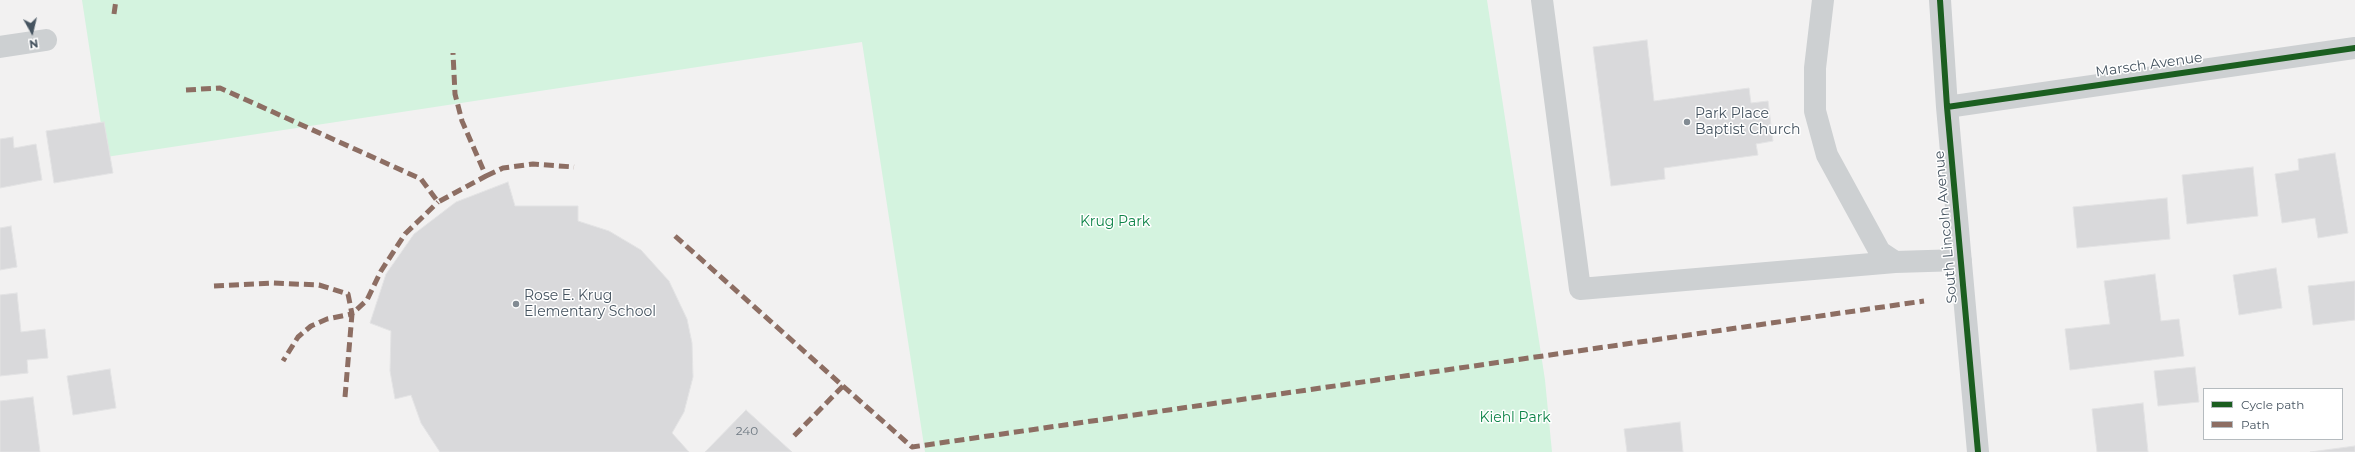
<!DOCTYPE html>
<html>
<head>
<meta charset="utf-8">
<style>
	body { margin:0 }
	#map { position:relative; width:2355px; height:452px; overflow:hidden; background:#f2f1f1; font-family:Montserrat,sans-serif }
	canvas { display:block }
	.legend { position:absolute; left:2203px; top:388px; width:140px; height:52px; box-sizing:border-box; background:#fff; border:1px solid #b5bbbf; margin:0; padding:5px 7px; list-style:none; font-size:12px; color:#465460 }
	.legend li { display:flex; align-items:center; gap:8px; height:20px }
	.legend b { width:20px; border:1px solid #b5bbbf }
	.north { position:absolute; left:12px; top:12px; width:40px; height:40px; -webkit-text-stroke:3px #fff; paint-order:stroke; rotate:172deg; font-size:11px; font-weight:700; line-height:16px; text-align:center; color:#465460 }
	.north::after { content:''; display:block; margin:auto; width:14px; height:18px; background:#465460; clip-path:polygon(50% 0,100% 100%,50% 72%,0 100%) }
</style>
</head>
<body>
<div id="map">
<canvas width="2355" height="452"></canvas>
<ul class="legend">
<li><b style="height:5px;background:#1b5e20"></b>Cycle path</li>
<li><b style="height:5px;background:#8d6e63"></b>Path</li>
</ul>
<div class="north">N</div>
</div>
<script>
const context = document.querySelector('canvas').getContext('2d');
context.lineJoin = 'round';
function paint(path, color) { context.fillStyle = color; context.fill(path, 'evenodd'); }
const toPath = rows => new Path2D(rows.map(r => 'M' + r).join(''));
function strokePath(path, color, width, dash) { context.strokeStyle = color; context.lineWidth = width; context.lineCap = dash ? 'butt' : 'round'; context.setLineDash(dash || []); context.stroke(path); }
function write(font, color, halo, rows, align = 'center') {
  context.font = font + ' Montserrat,sans-serif'; context.lineWidth = 3; context.setLineDash([]); context.textBaseline = 'middle'; context.strokeStyle = halo; context.fillStyle = color; for (const [text, x, y, turn = 0] of rows) {
    context.save(); context.translate(x, y); context.rotate((+turn || 0) * Math.PI / 180); context.textAlign = isNaN(turn) ? turn : align; if (halo) context.strokeText(text, 0, 0); context.fillText(text, 0, 0); context.restore();
  }
}
const green = toPath([
	[82,0,1487,0,1545,380,1552,452,925,452,862,42,106,157]
]);
const building = toPath([
	[1647,40,1654,101,1749,88,1751,103,1768,101,1773,141,1756,144,1758,155,1664,168,1665,179,1611,186,1593,47,1647,40],
	[104,122,113,173,54,183,46,131,104,122],
	[13,137,14,148,36,144,42,180,0,188,0,139,13,137],
	[2335,153,2348,233,2318,238,2315,218,2282,223,2275,174,2299,170,2298,159,2335,153],
	[2253,167,2258,216,2187,224,2182,175,2253,167],
	[508,182,515,206,578,206,578,221,609,231,641,250,669,281,687,319,692,343,693,377,684,412,672,433,689,452,440,452,421,423,411,395,395,399,390,371,391,331,370,323,386,274,414,234,456,202,508,182],
	[2167,198,2170,239,2077,248,2073,207,2167,198],
	[11,226,17,267,0,270,0,228,11,226],
	[2276,268,2282,308,2239,315,2233,275,2276,268],
	[2155,274,2161,321,2179,319,2184,356,2070,370,2065,329,2110,324,2104,281,2155,274],
	[2355,281,2355,320,2313,325,2308,286,2355,281],
	[17,293,21,332,45,329,48,358,27,360,28,373,0,376,0,295,17,293],
	[2195,367,2199,402,2158,406,2154,371,2195,367],
	[110,369,116,408,73,415,67,376,110,369],
	[33,397,40,452,0,452,0,401,33,397],
	[2143,403,2148,452,2097,452,2092,409,2143,403],
	[746,410,792,452,705,452,746,410],
	[1680,422,1683,452,1627,452,1624,429,1680,422],
	[2355,446,2355,452,2310,452,2355,446]
]);
const minor = toPath([
	[1542,0,1580,289,1895,262,1961,260],
	[1823,0,1815,68,1815,111,1827,155,1880,252,1895,262],
	[1940,0,1947,107,1978,452],
	[0,47,46,40],
	[1947,107,2355,48]
]);
const quiet = toPath([
	[114,14,116,0],
	[186,90,220,88,421,179,438,202,486,176,462,121,455,94,453,53],
	[486,176,503,168,533,164,574,167],
	[675,236,843,386,793,437],
	[214,286,272,283,319,285,348,294,352,314,327,319,311,326,298,337,283,361],
	[843,386,912,447,1924,301],
	[345,397,352,314,367,300,381,271,405,234,438,202]
]);
const cycleway = toPath([
	[1940,0,1947,107,1978,452],
	[1947,107,2355,48]
]);
const markers = [
	[1687,122,4,"#828b93"],
	[516,304,4,"#828b93"]
];
const numberNames = [
	["240",747,431]
];
const streetNames = [
	["Marsch Avenue",2149,65,-8],
	["South Lincoln Avenue",1946,227,-95]
];
const poiNames = [
	["Park Place",1695,114],
	["Baptist Church",1695,130],
	["Rose E. Krug",524,296],
	["Elementary School",524,312]
];
const parkNames = [
	["Krug Park",1115,222],
	["Kiehl Park",1515,418]
];
paint(green, '#d4f3df');
paint(building, '#d9d9db');
strokePath(building, '#e3e3e4', 1);
strokePath(minor, '#cdd0d2', 22);
strokePath(quiet, '#8d6e63', 5, [10, 5]);
strokePath(cycleway, '#1b5e20', 6);
for (const [x, y, r, color] of markers) { const dot = new Path2D(); dot.arc(x, y, r, 0, 2 * Math.PI); context.fillStyle = color; context.fill(dot); strokePath(dot, '#fff', 1.5); }
write('12px', '#6c7780', null, numberNames);
write('14px', '#465460', '#fff', streetNames);
write('14px', '#465460', '#fff', poiNames, 'left');
write('14px', '#0e8448', '#fff', parkNames);
</script>
</body>
</html>
